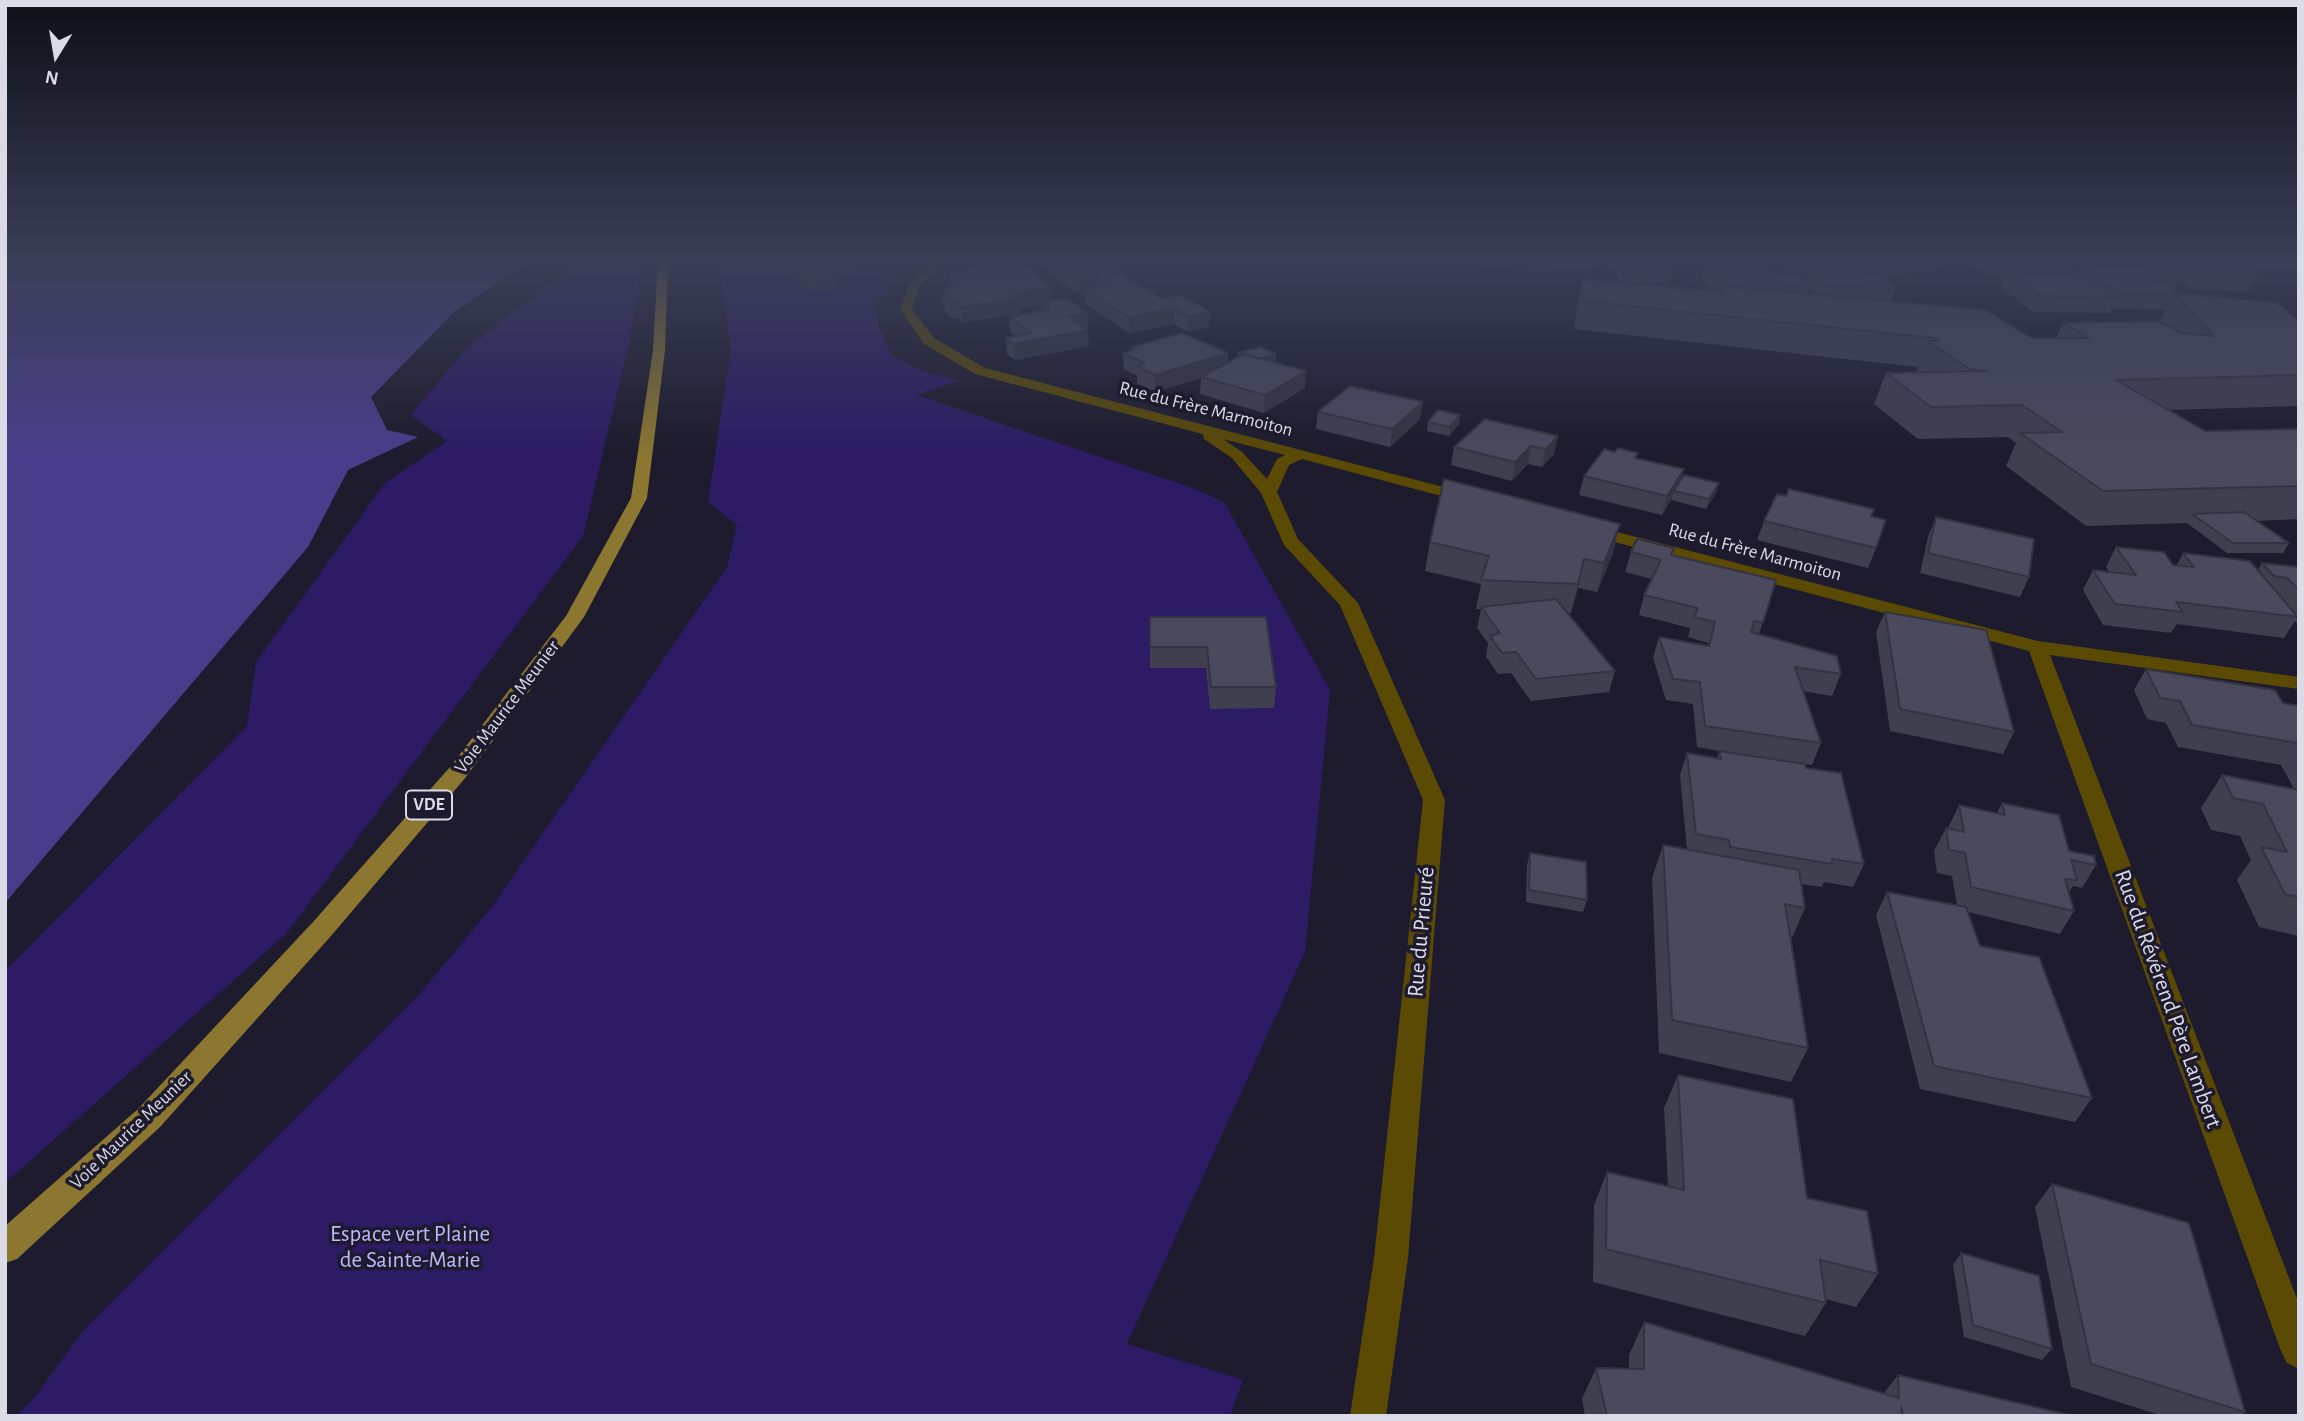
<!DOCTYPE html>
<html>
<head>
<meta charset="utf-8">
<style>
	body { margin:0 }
	#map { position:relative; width:2304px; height:1421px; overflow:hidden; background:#1d1b2d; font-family:"Alegreya Sans",sans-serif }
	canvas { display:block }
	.frame { position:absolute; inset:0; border:7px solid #dbdbe7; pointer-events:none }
	.north { position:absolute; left:21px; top:21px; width:70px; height:70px; -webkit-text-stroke:5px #1d1b2d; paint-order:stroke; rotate:191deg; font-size:19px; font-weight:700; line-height:28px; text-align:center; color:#dbdbe7 }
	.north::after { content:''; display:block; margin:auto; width:24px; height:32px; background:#dbdbe7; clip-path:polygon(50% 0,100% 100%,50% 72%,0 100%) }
</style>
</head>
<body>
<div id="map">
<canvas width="2304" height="1421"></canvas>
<div class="frame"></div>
<div class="north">N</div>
</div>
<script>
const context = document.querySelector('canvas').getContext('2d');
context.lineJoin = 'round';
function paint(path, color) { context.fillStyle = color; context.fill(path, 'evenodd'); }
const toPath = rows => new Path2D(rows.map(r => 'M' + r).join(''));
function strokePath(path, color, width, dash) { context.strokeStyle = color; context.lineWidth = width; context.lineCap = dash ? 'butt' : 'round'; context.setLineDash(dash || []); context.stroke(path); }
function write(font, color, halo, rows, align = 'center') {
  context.font = font + ' "Alegreya Sans",sans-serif'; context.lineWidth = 7; context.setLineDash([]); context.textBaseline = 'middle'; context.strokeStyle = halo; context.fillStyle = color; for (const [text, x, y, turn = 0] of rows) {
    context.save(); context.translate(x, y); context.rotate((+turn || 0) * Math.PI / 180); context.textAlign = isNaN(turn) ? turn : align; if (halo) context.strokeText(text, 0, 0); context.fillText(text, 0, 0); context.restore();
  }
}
const green = toPath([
	[574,260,645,260,642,264,630,339,583,536,286,934,5,1183,5,971,247,726,256,662,385,483,447,441,411,415,467,348,572,266],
	[718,260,827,260,838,265,901,276,886,294,875,302,879,327,891,355,920,370,959,381,916,395,1190,487,1224,502,1330,690,1305,952,1127,1344,1243,1380,1230,1416,16,1416,34,1398,82,1332,418,996,491,908,727,567,737,525,708,502,731,348]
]);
const water = toPath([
	[5,260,530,260,453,313,371,397,387,430,418,437,348,470,308,547,5,903]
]);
const minor = toPath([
	[935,260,946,260,919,288,912,309,934,338,985,368,1474,495,1476,498,1468,503,1302,459,1289,465,1277,492,1298,539,1358,603,1445,800,1408,1258,1386,1416,1350,1416,1374,1258,1423,800,1340,605,1284,545,1261,493,1232,458,1204,439,1203,434,975,374,924,344,900,309,910,285,935,260],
	[1223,439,1285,455,1277,459,1267,479,1242,452,1223,439],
	[1590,525,2038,641,2299,677,2299,689,2050,655,2299,1304,2299,1369,2287,1363,2281,1351,2029,651,1584,534,1582,530,1590,525]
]);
const primary = toPath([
	[658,260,668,260,665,350,647,498,584,617,466,777,331,936,160,1127,17,1259,5,1263,5,1226,138,1109,313,922,450,767,566,616,631,498,653,350,658,260]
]);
const wall = toPath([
	[988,260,1045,260,1024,262,1024,266,1050,288,1051,301,1088,328,1086,329,1089,346,1015,360,1007,354,1006,338,1015,336,1010,332,1009,317,1041,311,1041,305,1020,308,1020,314,962,322,959,319,951,318,944,310,942,295,944,295,944,288,951,287,950,274,996,265],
	[1047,260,1092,260,1099,264,1123,266,1123,275,1209,327,1188,332,1174,324,1129,333,1085,304,1085,293,1078,294,1048,273],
	[1479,260,1509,260,1508,267,1483,265],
	[1520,260,1595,260,1593,270,1525,268],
	[1608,260,1667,260,1673,269,1669,284,1620,282],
	[1775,260,1940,260,1936,272,1908,271,1905,277,1883,277,1896,288,1891,301,2032,338,2056,338,2063,323,2161,323,2160,321,2165,310,2112,309,2110,313,2034,312,2000,287,2004,276,1988,276,1964,260,2065,260,2070,263,2066,274,2077,274,2080,268,2152,270,2136,260,2299,260,2299,271,2247,270,2258,276,2250,291,2192,289,2164,272,2179,281,2175,290,2181,294,2299,321,2299,406,2167,410,2205,431,2299,429,2299,519,2257,521,2289,543,2283,553,2227,553,2187,523,2086,526,2006,466,2016,443,2008,437,1918,439,1874,404,1886,373,1920,373,1917,371,1918,367,1574,329,1577,306,1582,279,1711,291,1702,280,1706,265,1772,272,1787,273],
	[1863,264,1872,272,1861,272],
	[1796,274,1808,274,1805,284],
	[1808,288,1814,294,1806,294],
	[796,270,835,280,836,288,811,292,797,277],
	[1132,347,1228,353,1227,363,1238,357,1238,353,1276,362,1275,363,1305,388,1264,413,1200,394,1201,378,1155,392,1137,383,1137,376,1124,369,1123,353,1132,350],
	[1318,412,1420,419,1390,447,1316,429],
	[1428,422,1459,424,1449,436,1427,431],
	[1558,436,1554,454,1542,467,1528,464,1512,481,1451,465,1454,447],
	[1636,458,1681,479,1719,483,1716,493,1706,509,1671,500,1662,515,1579,495,1584,476],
	[1786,496,1871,516,1876,548,1868,568,1757,540,1764,521],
	[1936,517,2029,577,2020,597,1920,573,1928,537],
	[1430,542,1613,553,1597,592,1578,588,1571,613,1567,613,1615,671,1609,692,1531,701,1511,673,1498,674,1486,657,1488,643,1477,628,1481,609,1476,609,1481,584,1425,571],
	[2116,547,2173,565,2177,565,2183,553,2258,570,2262,563,2299,567,2299,625,2295,621,2284,638,2177,624,2171,633,2103,625,2083,590,2093,570,2109,572,2106,567],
	[1631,552,1672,555,1776,580,1759,634,1841,674,1832,696,1803,691,1821,743,1812,765,1805,764,1806,768,1864,864,1853,887,1824,882,1822,887,1801,884,1805,908,1791,940,1808,1048,1791,1082,1659,1053,1652,878,1663,845,1687,850,1680,775,1687,753,1717,758,1719,751,1697,747,1693,704,1666,700,1653,658,1659,637,1708,646,1708,643,1688,637,1690,628,1639,615,1644,595,1652,579,1625,572],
	[1885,612,2014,732,2003,754,1890,731,1876,632],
	[1150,617,1266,617,1276,687,1274,708,1210,709,1206,668,1150,668],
	[2146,669,2283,703,2299,706,2299,936,2259,927,2237,880,2251,860,2240,836,2211,830,2201,808,2222,775,2294,789,2281,765,2178,747,2166,723,2147,719,2134,690],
	[2002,803,2069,851,2096,865,2082,888,2073,886,2069,892,2074,911,2060,934,1968,912,1980,946,2092,1098,2075,1122,1920,1089,1876,915,1887,892,1957,905,1952,876,1937,873,1934,851,1946,828,1948,828,1959,805,1997,813],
	[1530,853,1587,900,1583,912,1526,902,1527,865],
	[1678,1075,1807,1198,1878,1274,1856,1307,1825,1299,1826,1303,1805,1336,1593,1282,1594,1205,1607,1172,1668,1186,1664,1108],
	[2052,1184,2245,1412,2241,1416,2163,1416,2071,1387,2035,1207],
	[1961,1253,2052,1349,2042,1360,1964,1337,1953,1265],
	[1644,1322,1884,1393,1898,1375,2074,1416,1585,1416,1582,1399,1596,1368,1629,1368,1629,1355]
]);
const shadedWall = toPath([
	[1014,260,1045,260,1014,263],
	[1123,266,1123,281,1117,272],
	[1093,276,1094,291,1084,289,1085,293,1078,294,1077,279],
	[835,280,836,288,811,292,810,284],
	[1050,288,1051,303,1041,303,1041,305,1020,308,1020,314,962,322,961,307,1014,293],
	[1175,308,1174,324,1129,333,1129,317],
	[1210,312,1209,327,1188,332,1188,316],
	[1088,313,1088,328,1069,332,1068,316],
	[1088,330,1089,346,1015,360,1014,344],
	[1228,353,1227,370,1201,377,1201,378,1155,392,1155,375],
	[1276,354,1276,362,1254,369,1254,360],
	[1306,371,1305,388,1264,413,1265,395],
	[1423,402,1420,419,1390,447,1392,429],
	[1460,415,1459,424,1449,436,1450,427],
	[1558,436,1554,454,1542,467,1546,449],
	[1531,446,1528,464,1512,481,1515,462],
	[1684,469,1679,488,1674,491,1671,500,1662,515,1667,496],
	[1719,483,1716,493,1706,509,1709,499],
	[1620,524,1613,553,1597,592,1604,563],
	[1584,559,1578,588,1571,613,1578,584]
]);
const building = toPath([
	[999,260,1020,260,1024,262,1021,263,1019,261,1005,264,999,260],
	[1049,260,1092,260,1099,264,1115,261,1123,266,1117,272,1162,299,1181,295,1210,312,1188,316,1175,308,1129,317,1084,289,1107,285,1093,276,1077,279,1049,260],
	[1619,260,1667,260,1673,269,1623,267,1619,260],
	[1880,260,1908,260,1911,263,1881,262,1880,260],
	[1992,260,2065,260,2070,263,1994,261,1992,260],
	[2175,260,2229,260,2258,276,2200,274,2175,260],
	[1019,261,1050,288,1014,293,1019,298,961,307,958,303,950,303,942,295,949,294,944,288,958,286,950,274,1019,261],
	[1706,265,1767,267,1772,272,1795,273,1808,287,1779,286,1774,280,1717,279,1706,265],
	[820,266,835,280,810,284,796,270,820,266],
	[2080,268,2160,270,2179,281,2122,279,2129,284,2166,285,2181,294,2173,293,2173,295,2118,293,2080,268],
	[1809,270,1878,272,1896,288,1825,286,1809,270],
	[2006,272,2079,274,2117,298,2041,296,2006,272],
	[1582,279,1722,292,1721,286,1985,310,2032,338,2089,338,2063,323,2158,321,2181,333,2215,336,2173,293,2278,303,2299,321,2299,375,2116,380,2205,431,2299,429,2299,486,2103,491,2020,433,2062,432,2022,405,1931,407,1886,373,1987,371,1970,369,1928,341,1939,341,1935,338,1580,301,1582,279],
	[1067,298,1088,313,1068,316,1088,330,1014,344,1006,338,1031,333,1009,317,1050,309,1041,303,1067,298],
	[1182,333,1228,353,1155,375,1137,366,1145,363,1123,353,1136,349,1132,347,1182,333],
	[1260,347,1276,354,1260,359,1238,353,1260,347],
	[1244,354,1306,371,1265,395,1201,377,1244,354],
	[1350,386,1423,402,1392,429,1318,412,1350,386],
	[1438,410,1460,415,1450,427,1428,422,1438,410],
	[1485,419,1558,436,1546,449,1531,446,1515,462,1454,447,1485,419],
	[1618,448,1638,453,1635,458,1684,469,1667,496,1584,476,1604,449,1615,452,1618,448],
	[1684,475,1719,483,1709,499,1674,491,1684,475],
	[1444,479,1620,524,1604,563,1584,559,1578,584,1481,580,1489,556,1430,542,1444,479],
	[1789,489,1874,509,1871,516,1886,520,1876,548,1764,521,1777,494,1786,496,1789,489],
	[2244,512,2289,543,2233,543,2192,514,2244,512],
	[1936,517,2034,539,2029,577,1928,553,1936,517],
	[1637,539,1674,548,1671,555,1776,580,1763,623,1754,621,1751,632,1837,656,1841,674,1795,667,1821,743,1705,726,1700,682,1673,679,1659,637,1709,646,1715,622,1694,617,1698,608,1644,595,1661,560,1631,552,1637,539],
	[2116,547,2164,552,2173,565,2194,567,2183,553,2250,561,2298,617,2176,602,2183,612,2115,604,2093,570,2136,575,2116,547],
	[2262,563,2299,567,2299,590,2287,578,2274,576,2262,563],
	[1556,599,1615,671,1536,679,1516,652,1502,653,1490,636,1500,633,1481,607,1556,599],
	[1885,612,1986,630,2014,732,1900,709,1885,612],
	[1150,617,1266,617,1276,687,1211,687,1207,647,1150,647,1150,617],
	[2146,669,2275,690,2283,703,2299,706,2299,747,2297,743,2192,725,2180,701,2160,698,2146,669],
	[1719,751,1805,764,1806,768,1841,773,1864,864,1832,859,1832,864,1730,847,1729,840,1696,834,1687,753,1721,759,1719,751],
	[2222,775,2299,790,2299,897,2285,894,2261,847,2287,852,2263,804,2233,798,2222,775],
	[2002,803,2059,815,2069,851,2094,856,2096,865,2071,860,2077,880,2065,879,2074,911,1971,887,1965,853,1949,850,1946,828,1964,832,1959,805,2005,815,2002,803],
	[1663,845,1799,870,1805,908,1785,904,1808,1048,1672,1020,1663,845],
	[1530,853,1586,862,1587,900,1529,890,1530,853],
	[1887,892,1966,907,1980,946,2039,957,2092,1098,1934,1066,1887,892],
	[1678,1075,1793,1099,1807,1198,1867,1211,1878,1274,1820,1260,1826,1303,1606,1249,1607,1172,1684,1190,1678,1075],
	[2052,1184,2189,1223,2245,1412,2091,1364,2052,1184],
	[1961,1253,2039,1276,2052,1349,1973,1325,1961,1253],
	[1644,1322,1899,1398,1898,1375,2074,1416,1903,1416,1901,1407,1902,1416,1607,1416,1596,1368,1644,1369,1644,1322]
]);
const shields = [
	[429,805,46]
];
const shieldNames = [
	["VDE",429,805]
];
const streetNames = [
	["Rue du Frère Marmoiton",1206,409,14],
	["Rue du Frère Marmoiton",1755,552,15],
	["Voie Maurice Meunier",507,707,-53],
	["Voie Maurice Meunier",131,1130,-44]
];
const nearStreetnames = [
	["Rue du Prieuré",1421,932,-85],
	["Rue du Révérend Père Lambert",2168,999,70]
];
const nearParknames = [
	["Espace vert Plaine",410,1234],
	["de Sainte-Marie",410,1260]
];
paint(green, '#2d1b66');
paint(water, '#493d8b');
paint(minor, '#5b4a04');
paint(primary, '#8c7730');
paint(wall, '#403f50');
paint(shadedWall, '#343341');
paint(building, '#4a495d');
strokePath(building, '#343341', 2);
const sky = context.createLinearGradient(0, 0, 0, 459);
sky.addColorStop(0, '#100f19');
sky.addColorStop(0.57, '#3a3f57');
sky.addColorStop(1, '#3a3f5700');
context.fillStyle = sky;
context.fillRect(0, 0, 2304, 459);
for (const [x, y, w] of shields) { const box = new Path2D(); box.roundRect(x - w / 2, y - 14.5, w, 29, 5); context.fillStyle = '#1d1b2d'; context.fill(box); strokePath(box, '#dbdbe7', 2); }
write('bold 18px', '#dbdbe7', null, shieldNames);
write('19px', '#dbdbe7', '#1d1b2d', streetNames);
write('23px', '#dbdbe7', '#1d1b2d', nearStreetnames);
write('23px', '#bdb9fb', '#1d1b2d', nearParknames);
</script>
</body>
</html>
